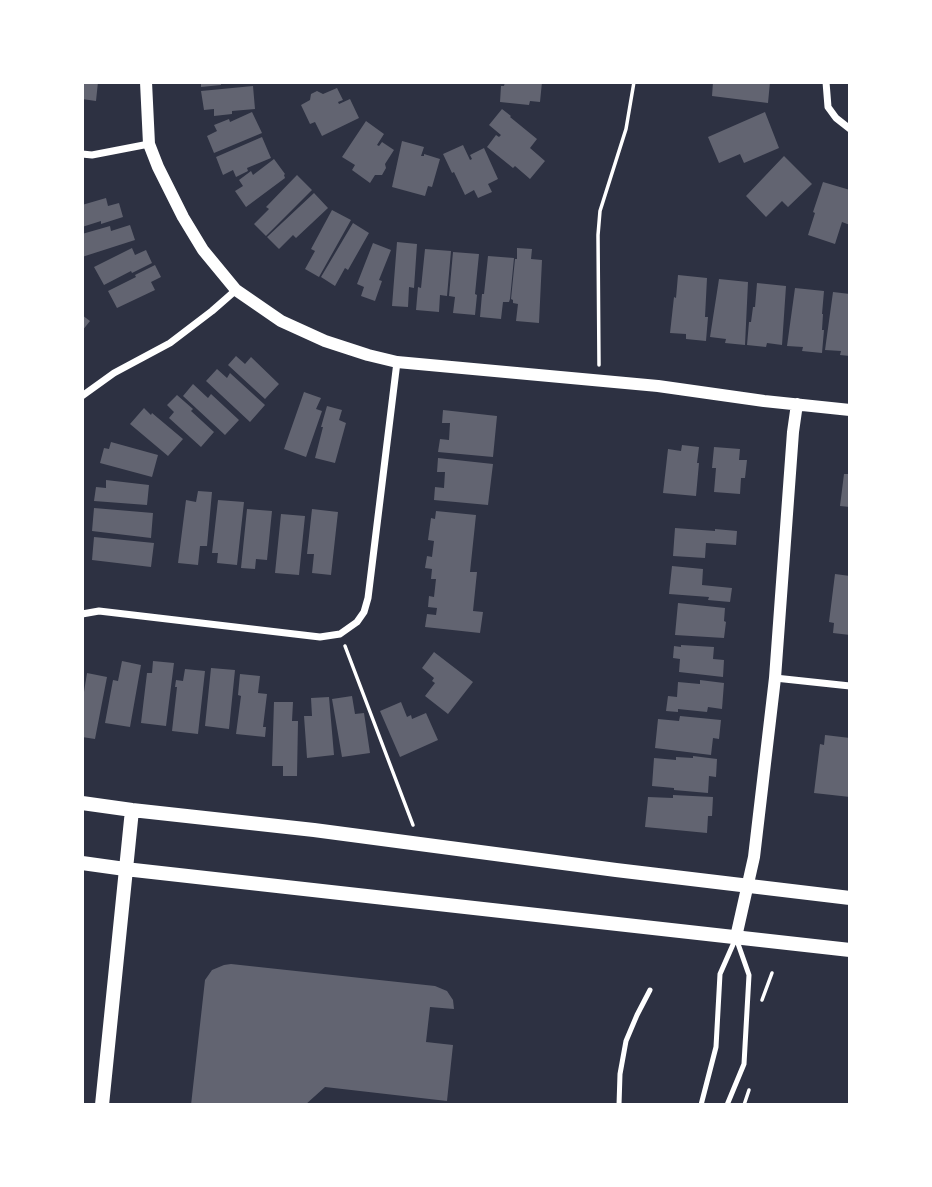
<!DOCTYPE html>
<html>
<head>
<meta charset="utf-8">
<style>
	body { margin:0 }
	#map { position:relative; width:932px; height:1187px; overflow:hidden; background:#2d3142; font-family:Helvetica,sans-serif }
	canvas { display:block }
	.frame { position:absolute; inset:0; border:84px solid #fff; pointer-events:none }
</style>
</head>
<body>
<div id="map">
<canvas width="932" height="1187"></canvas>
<div class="frame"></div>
</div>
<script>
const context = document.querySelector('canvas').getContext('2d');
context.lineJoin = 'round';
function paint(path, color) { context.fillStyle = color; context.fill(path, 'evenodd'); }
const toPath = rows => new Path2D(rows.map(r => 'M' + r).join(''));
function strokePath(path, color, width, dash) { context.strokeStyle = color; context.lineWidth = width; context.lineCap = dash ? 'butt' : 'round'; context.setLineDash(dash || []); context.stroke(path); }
const building = toPath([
	[82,82,98,82,96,101,82,99],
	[201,82,221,82,221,85,201,87],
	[505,82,542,82,540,102,530,101,529,105,500,102,501,86,504,86],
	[713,82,770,82,768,103,712,96],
	[253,86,255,109,232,111,232,114,214,116,214,109,204,110,201,91],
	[337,88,343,100,338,102,339,104,350,99,359,118,322,136,315,122,310,124,301,105,310,100,311,94,317,91,323,94],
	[502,109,511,116,510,117,537,139,530,148,545,161,530,179,515,166,513,168,487,147,496,135,499,137,501,135,489,125],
	[252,112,262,133,214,153,207,136,217,131,214,125,229,119,230,122],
	[765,112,779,148,744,163,740,154,719,163,708,137],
	[366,121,384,134,377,145,379,146,382,142,394,150,385,164,386,168,382,175,375,175,370,183,352,170,355,165,342,157],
	[262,137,271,158,247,168,248,171,236,177,233,170,223,175,216,157],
	[402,141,424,147,421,156,424,156,424,154,440,159,432,187,428,186,425,196,392,187],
	[463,145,470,160,472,159,470,155,484,148,498,179,488,184,492,192,478,198,474,190,465,195,454,172,452,173,443,154],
	[784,156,812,184,788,207,782,201,766,217,746,196],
	[274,159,285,174,284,175,285,178,246,207,235,191,243,186,239,180,251,171,253,175],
	[297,175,312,190,266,236,254,224,269,209,266,207],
	[823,182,850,190,850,225,842,222,835,244,808,235,815,213,813,212],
	[314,193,328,208,296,238,293,235,279,249,267,237],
	[106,198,108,206,119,203,123,217,101,224,101,221,82,227,82,205],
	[332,210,351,220,319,277,305,269,315,251,311,249],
	[353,223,369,233,348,270,345,268,335,286,321,277],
	[130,225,135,240,82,257,82,234,110,226,111,231],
	[397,242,417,244,414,288,409,287,408,307,392,306],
	[373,243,391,250,379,280,382,281,375,301,361,296,364,287,357,284],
	[132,248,135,255,146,250,152,263,132,273,131,271,104,285,94,267],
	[517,248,532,249,531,259,542,260,539,323,516,321,518,304,513,303,513,300,511,299,515,259,517,259],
	[425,249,451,251,447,296,440,295,439,312,416,310,418,287,421,288],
	[453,252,479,254,475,294,477,295,475,315,453,313,455,297,449,296],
	[488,256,514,258,510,299,509,302,503,302,501,319,480,317,482,294,484,294],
	[155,265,161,277,151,282,155,290,117,308,108,291,136,277,135,275],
	[678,275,707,278,705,317,708,317,706,341,686,339,686,334,670,333,674,297,676,298],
	[719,279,748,282,745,345,725,343,726,339,710,337],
	[757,283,786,286,782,345,767,343,766,347,747,345,749,322,751,322,753,307,755,307],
	[795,288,824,291,822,314,823,314,822,330,824,330,822,353,802,351,803,347,787,346],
	[833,292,850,294,850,356,840,355,841,351,825,350],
	[82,315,90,321,82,331],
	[236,356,245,364,251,357,279,384,265,399,228,365],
	[217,369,227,378,230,373,265,405,250,422,206,381],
	[193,384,208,398,211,394,239,420,225,435,183,396],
	[304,392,321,398,316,409,322,411,306,457,284,449],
	[177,395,193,409,191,411,214,432,201,447,169,418,174,412,167,405],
	[327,406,342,410,339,420,346,423,335,463,315,458,323,427,321,427],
	[144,408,151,415,152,413,183,439,168,456,130,424],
	[443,410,497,416,493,457,438,452,440,439,449,440,450,423,442,423],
	[111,442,158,455,152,477,100,463,104,448,109,449],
	[682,445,699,447,697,463,699,463,696,496,663,493,668,449,681,451],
	[714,447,740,449,739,460,747,460,745,478,741,478,740,494,714,492,716,468,712,468],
	[438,458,493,464,488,505,434,500,435,487,444,488,445,472,437,472],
	[844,474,850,474,850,507,840,506],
	[106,480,149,485,147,505,94,501,96,487,106,488],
	[198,491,212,492,207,546,200,546,198,565,178,563,186,500,196,502],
	[218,500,244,502,237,565,217,563,218,553,212,553],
	[94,508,153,513,151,538,92,531],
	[247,509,272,511,267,560,256,559,255,569,241,568],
	[312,509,338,512,331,575,312,573,314,554,307,554],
	[436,511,476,515,470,572,477,572,473,611,483,612,480,633,425,627,427,614,436,615,437,608,428,607,429,596,434,597,436,579,431,579,432,569,425,568,427,556,432,557,434,541,428,540,431,518,435,519],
	[281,514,305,516,299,575,275,573],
	[675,528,715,531,715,529,737,531,736,545,706,543,705,558,673,556],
	[94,537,154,543,151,567,92,560],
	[672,566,703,569,702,585,732,588,730,602,708,600,709,597,669,594],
	[835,574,850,576,850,635,833,633,834,623,829,622],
	[678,603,725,608,724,621,726,622,724,638,675,635],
	[681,645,714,647,713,659,724,660,723,677,679,672,680,659,673,658,674,646,681,647],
	[434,652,473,682,448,714,425,696,435,683,432,681,434,678,422,668],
	[122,661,141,665,130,727,105,723,113,680,118,681],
	[153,661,174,663,166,726,141,723,147,673,152,673],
	[211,668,235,670,229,729,205,726],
	[185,669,205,671,198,734,172,731,177,687,175,687,176,680,183,681],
	[87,673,107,677,95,739,82,737,82,692,84,692],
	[240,674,260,676,258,693,267,694,263,727,266,727,265,737,236,734,241,696,238,695],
	[700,680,724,683,722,709,708,707,707,712,678,709,678,712,666,711,668,696,677,697,678,682,700,684],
	[352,696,355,714,364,713,370,753,342,757,332,699],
	[329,697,334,755,307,758,304,716,312,716,311,698],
	[274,702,293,702,292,721,298,721,297,776,283,776,283,766,272,766],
	[401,702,407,717,411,715,412,719,426,713,438,740,400,757,380,711],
	[680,716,721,720,719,739,713,738,711,755,655,748,658,719,679,721],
	[825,735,850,738,850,797,814,793,820,744,824,745],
	[693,756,717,759,716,777,709,776,708,793,674,790,674,788,652,786,654,758,676,760,676,757,693,758],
	[673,795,713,797,712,816,708,816,707,833,645,827,648,797,673,798],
	[231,964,435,986,447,991,453,1000,454,1009,430,1007,426,1042,453,1045,447,1101,325,1087,305,1105,191,1105,205,980,212,970,224,965]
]);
const path = toPath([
	[599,365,598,235,600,211,626,129,634,82],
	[345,646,413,825],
	[762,1000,772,973],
	[744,1105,749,1090]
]);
const service = toPath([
	[619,1105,620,1074,626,1041,637,1015,650,990],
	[701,1105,716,1047,720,974,735,940],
	[727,1105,744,1064,749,975,736,938]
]);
const minor = toPath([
	[826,82,828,107,836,118,850,129],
	[82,154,92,155,149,144],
	[82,396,114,373,170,343,212,311,236,290],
	[82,614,99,611,320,637,340,634,357,622,364,612,368,598,397,362],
	[775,678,850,686]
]);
const tertiary = toPath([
	[146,82,149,144,158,167,183,217,203,250,236,290,281,321,325,341,368,355,397,362,658,386,764,401,850,410],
	[736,937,754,857,775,678,793,432,797,404]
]);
const secondary = toPath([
	[82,803,132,810,314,830,616,870,850,898],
	[82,863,125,869,850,950],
	[102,1105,132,810]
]);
paint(building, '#626471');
strokePath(path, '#fff', 3.5);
strokePath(service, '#fff', 5);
strokePath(minor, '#fff', 7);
strokePath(tertiary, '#fff', 12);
strokePath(secondary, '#fff', 14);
</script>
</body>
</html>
